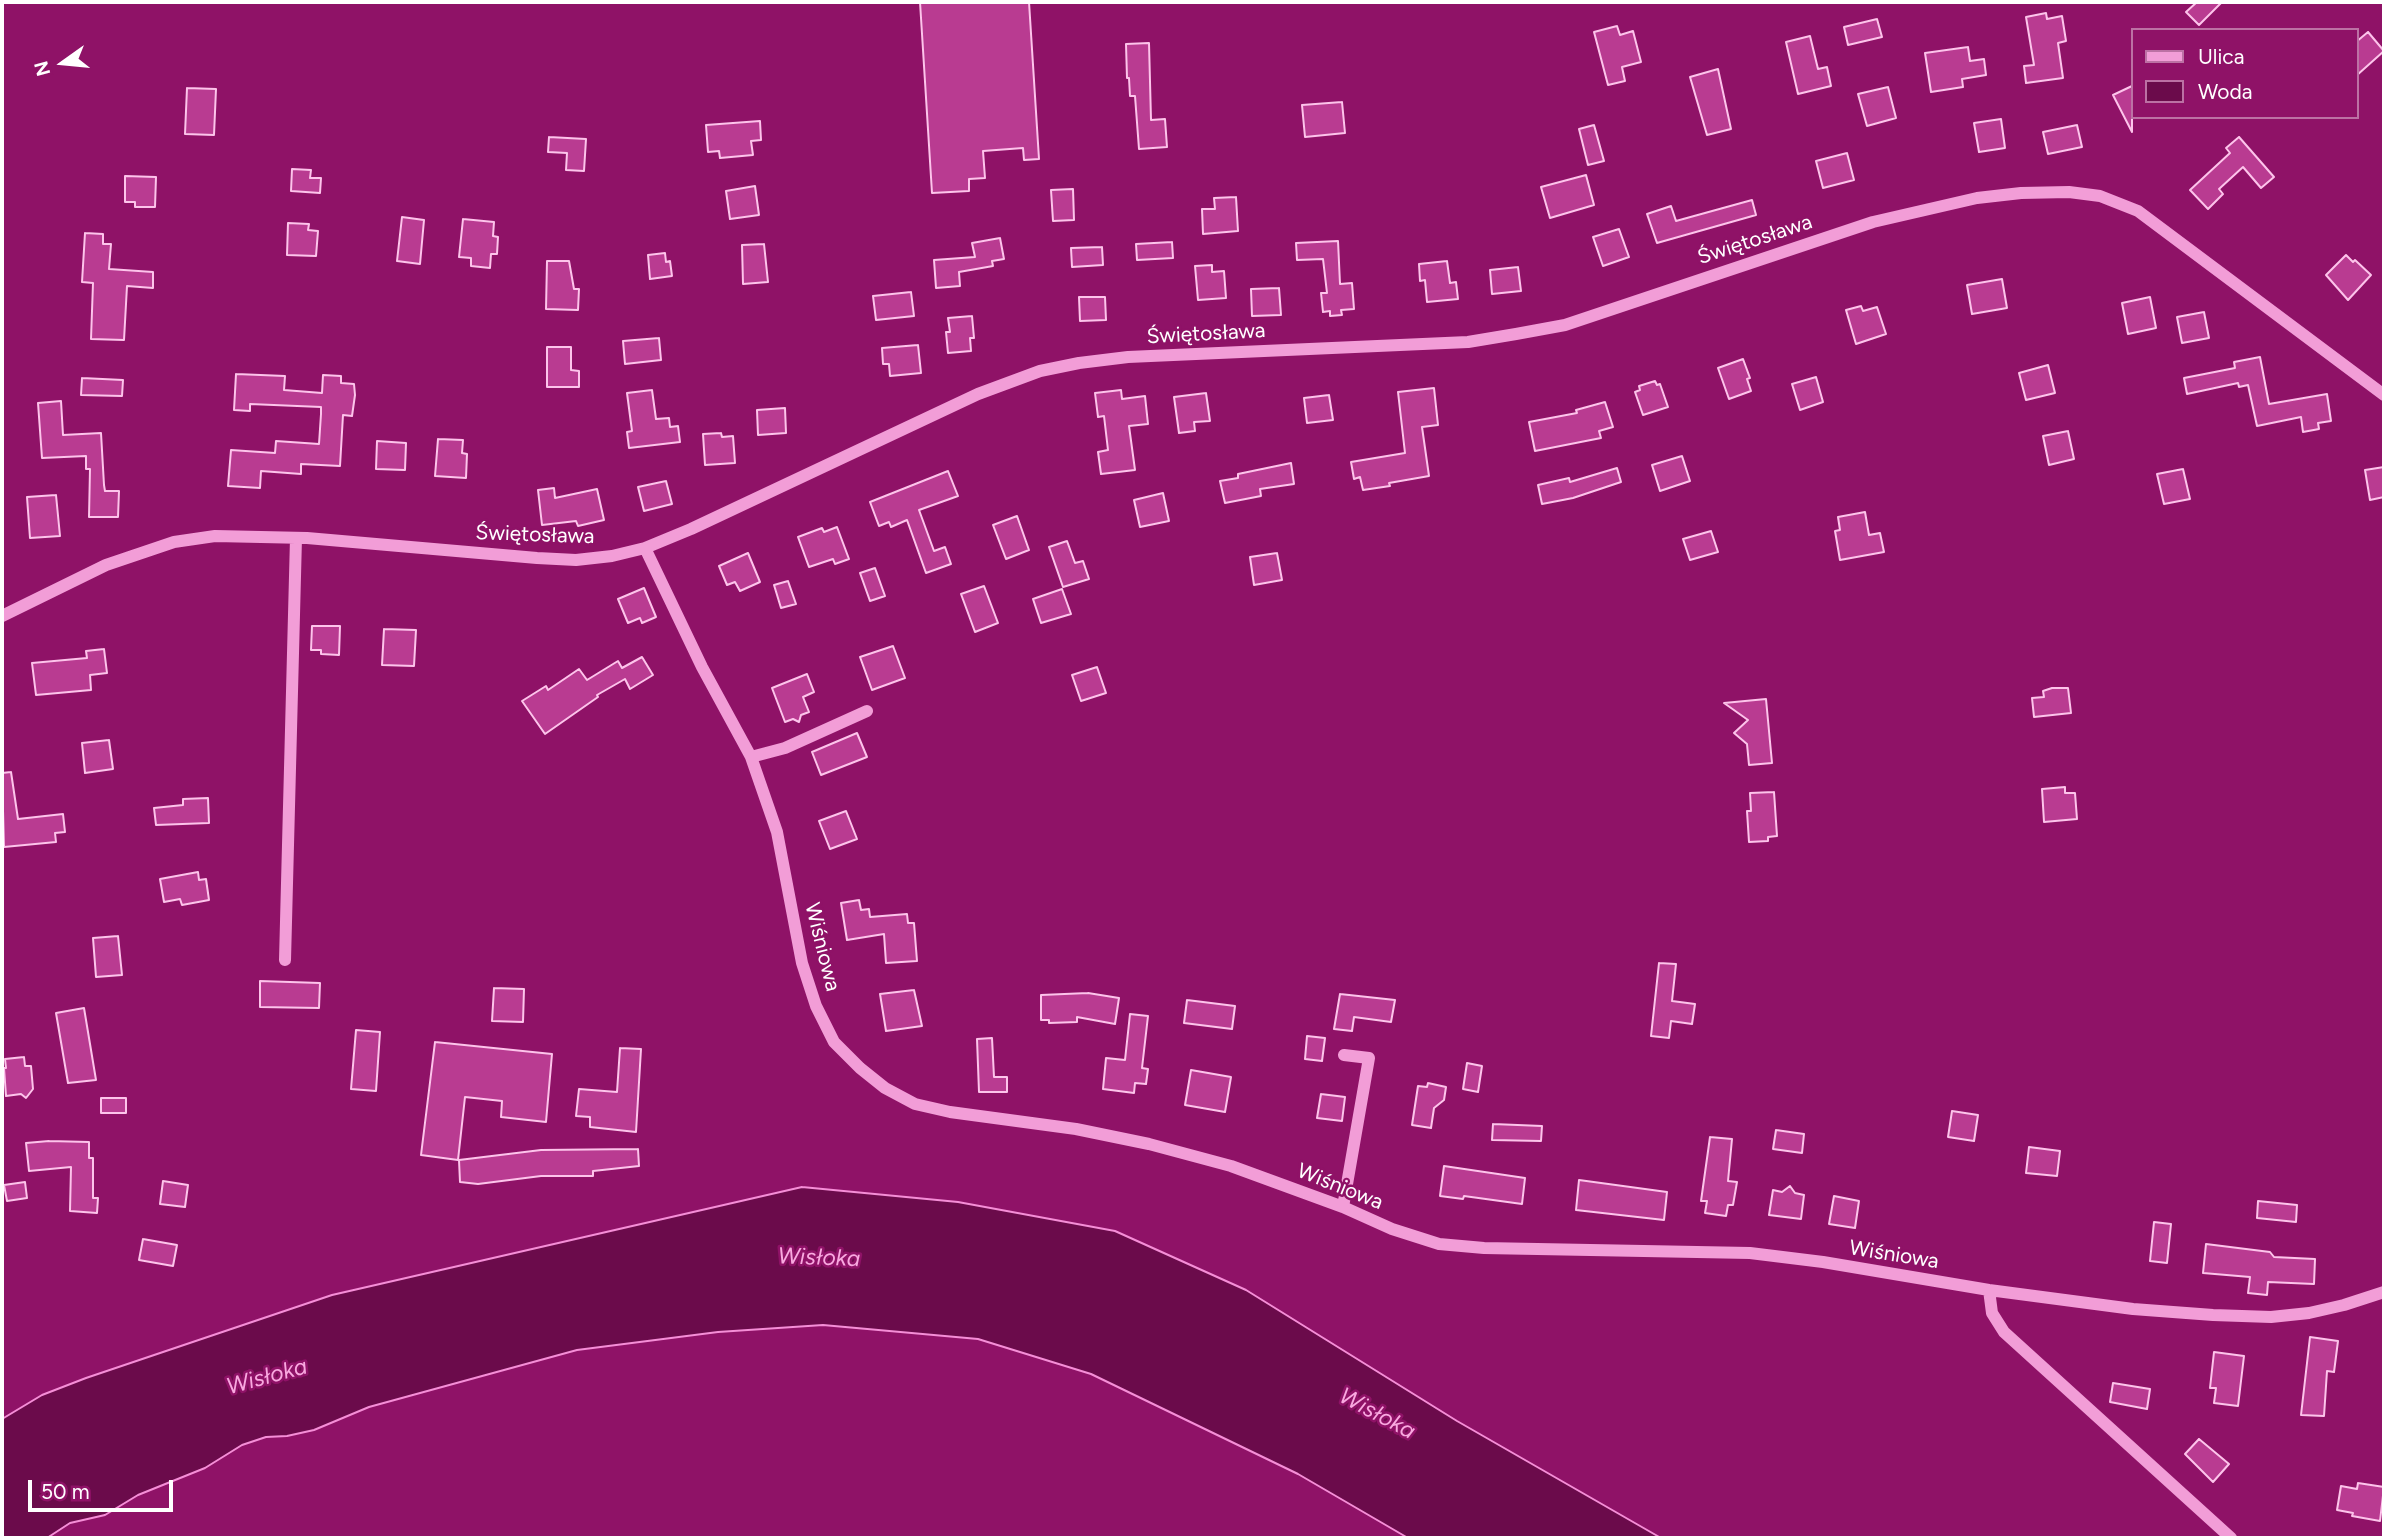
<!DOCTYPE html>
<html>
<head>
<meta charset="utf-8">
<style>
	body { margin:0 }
	#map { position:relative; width:2386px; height:1540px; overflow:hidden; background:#8f1267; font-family:Figtree,sans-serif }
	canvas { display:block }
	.frame { position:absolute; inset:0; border:4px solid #fff; pointer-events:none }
	.legend { position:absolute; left:2131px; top:28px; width:228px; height:91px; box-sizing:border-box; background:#8f1267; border:2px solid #bc71a4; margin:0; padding:9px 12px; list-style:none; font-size:21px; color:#fff }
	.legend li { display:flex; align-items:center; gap:14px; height:35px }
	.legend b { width:35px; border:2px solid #bc71a4 }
	.north { position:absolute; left:28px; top:28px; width:70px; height:70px; -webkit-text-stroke:5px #8f1267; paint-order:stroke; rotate:255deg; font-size:19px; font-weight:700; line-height:28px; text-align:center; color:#fff }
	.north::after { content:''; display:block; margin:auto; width:24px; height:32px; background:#fff; clip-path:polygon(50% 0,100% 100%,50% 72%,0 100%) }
	.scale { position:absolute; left:28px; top:1480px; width:145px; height:32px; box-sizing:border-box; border:4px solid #fff; border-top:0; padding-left:9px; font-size:21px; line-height:24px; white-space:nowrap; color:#fff; -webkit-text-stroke:5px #8f1267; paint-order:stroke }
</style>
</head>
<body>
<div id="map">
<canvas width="2386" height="1540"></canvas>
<div class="frame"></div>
<ul class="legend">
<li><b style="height:9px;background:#f29dd7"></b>Ulica</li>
<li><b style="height:19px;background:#6b0b4b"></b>Woda</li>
</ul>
<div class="north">N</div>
<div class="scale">50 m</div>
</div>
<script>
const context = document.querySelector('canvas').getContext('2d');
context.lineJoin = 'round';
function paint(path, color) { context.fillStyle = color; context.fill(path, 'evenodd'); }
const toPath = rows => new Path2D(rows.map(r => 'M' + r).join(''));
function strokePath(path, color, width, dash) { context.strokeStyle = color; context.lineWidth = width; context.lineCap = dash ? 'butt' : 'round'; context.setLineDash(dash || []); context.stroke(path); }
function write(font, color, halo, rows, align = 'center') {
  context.font = font + ' Figtree,sans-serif'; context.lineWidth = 5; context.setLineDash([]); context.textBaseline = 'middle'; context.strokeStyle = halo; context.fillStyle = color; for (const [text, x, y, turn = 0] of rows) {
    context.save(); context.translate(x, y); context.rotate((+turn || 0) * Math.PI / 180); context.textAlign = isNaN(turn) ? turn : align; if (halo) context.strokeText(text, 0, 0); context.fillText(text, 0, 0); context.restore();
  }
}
const water = toPath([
	[802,1187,958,1202,1115,1231,1246,1290,1457,1421,1661,1538,1408,1538,1298,1474,1091,1374,978,1339,823,1325,718,1332,577,1350,369,1407,314,1430,287,1436,266,1437,242,1445,205,1468,138,1495,105,1515,70,1523,47,1538,2,1538,2,1419,42,1395,86,1378,332,1295,802,1187]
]);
const building = toPath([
	[920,2,1029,2,1039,159,1024,160,1023,148,983,151,985,178,969,179,969,191,932,193,920,2],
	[2197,2,2222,2,2199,25,2186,12,2197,2],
	[2046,13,2047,19,2062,16,2066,41,2058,43,2063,78,2026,83,2024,66,2034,65,2026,17,2046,13],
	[1877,19,1882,37,1848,45,1844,27,1877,19],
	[1617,26,1620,35,1633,31,1641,62,1622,67,1625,81,1608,85,1594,32,1617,26],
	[2368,32,2384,51,2356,76,2356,42,2368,32],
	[1810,36,1818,69,1827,67,1831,86,1798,94,1786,42,1810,36],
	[1149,43,1151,120,1165,119,1167,147,1139,149,1135,96,1130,96,1129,78,1127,78,1126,44,1149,43],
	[1968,47,1970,61,1984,59,1986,75,1962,79,1963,87,1931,92,1925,53,1968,47],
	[1718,69,1731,129,1707,135,1690,77,1718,69],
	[2132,86,2132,132,2113,95,2132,86],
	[1888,87,1896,118,1867,126,1858,94,1888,87],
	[187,88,216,89,214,135,185,134,187,88],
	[1342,102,1345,133,1305,137,1302,105,1342,102],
	[2001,119,2005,148,1979,152,1974,123,2001,119],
	[760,121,761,140,751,141,753,155,720,158,719,151,708,152,706,125,760,121],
	[1594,125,1604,161,1588,165,1579,129,1594,125],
	[2077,125,2082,147,2048,154,2043,132,2077,125],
	[549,137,586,139,584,171,566,170,567,153,548,152,549,137],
	[2239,137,2274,177,2261,188,2243,167,2219,189,2223,194,2208,209,2190,190,2230,153,2226,148,2239,137],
	[1847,153,1854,180,1823,188,1816,161,1847,153],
	[292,169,311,170,310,178,321,178,320,193,291,191,292,169],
	[1586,175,1594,205,1550,218,1541,187,1586,175],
	[125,176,156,177,155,207,135,207,135,202,125,202,125,176],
	[755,186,759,215,730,219,726,191,755,186],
	[1073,189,1074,220,1053,221,1051,190,1073,189],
	[1236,197,1238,231,1203,234,1202,209,1215,209,1214,198,1236,197],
	[1752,200,1756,215,1657,243,1647,214,1671,206,1676,221,1752,200],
	[402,217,424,220,420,264,397,261,402,217],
	[463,219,494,222,493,236,498,237,497,254,491,254,490,268,471,266,471,258,459,257,463,219],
	[288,223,309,224,308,230,318,231,316,256,287,255,288,223],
	[1619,229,1629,257,1603,266,1593,237,1619,229],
	[85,233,103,234,103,244,111,244,109,269,153,272,153,288,127,286,124,340,91,339,93,283,82,282,85,233],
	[1000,238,1004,259,992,261,993,266,959,272,960,286,936,288,934,260,975,257,972,243,1000,238],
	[1338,241,1340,284,1352,283,1354,309,1341,310,1342,315,1330,316,1330,311,1323,312,1321,293,1327,293,1323,259,1297,260,1296,243,1338,241],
	[1172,242,1173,258,1137,260,1136,244,1172,242],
	[764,244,768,282,743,284,742,245,764,244],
	[1102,247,1103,265,1072,267,1071,248,1102,247],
	[665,253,666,262,670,261,672,276,650,279,648,255,665,253],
	[2346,255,2353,262,2355,260,2371,275,2348,300,2326,275,2346,255],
	[547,261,569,261,574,289,579,289,578,310,546,309,547,261],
	[1447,261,1450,283,1456,282,1458,299,1427,302,1425,280,1420,281,1419,264,1447,261],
	[1212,265,1212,272,1224,271,1226,298,1198,300,1195,266,1212,265],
	[1518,267,1521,291,1492,294,1490,270,1518,267],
	[2002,279,2007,308,1972,314,1967,285,2002,279],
	[1279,288,1281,315,1252,316,1251,289,1279,288],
	[911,292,914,316,876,320,873,296,911,292],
	[1079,297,1105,297,1106,320,1080,321,1079,297],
	[2150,297,2156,328,2128,334,2122,303,2150,297],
	[1861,306,1863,311,1877,307,1886,334,1856,344,1846,310,1861,306],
	[2204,312,2209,338,2182,343,2177,317,2204,312],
	[972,316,974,338,970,338,971,351,948,353,946,332,950,332,948,318,972,316],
	[659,338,661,360,625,364,623,341,659,338],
	[918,345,921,373,890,376,889,364,883,364,882,348,918,345],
	[547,347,571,347,571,370,579,371,579,387,547,387,547,347],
	[2260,357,2269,404,2327,394,2331,421,2318,423,2319,429,2303,432,2301,417,2257,426,2248,385,2239,387,2238,383,2187,394,2184,378,2235,368,2234,362,2260,357],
	[1743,359,1750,378,1747,379,1751,391,1729,399,1718,368,1743,359],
	[2048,365,2055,393,2026,400,2019,373,2048,365],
	[236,374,285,376,284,390,322,393,323,375,341,376,341,383,354,384,355,395,352,416,343,415,340,466,301,464,301,474,261,471,260,488,228,486,231,450,275,453,276,441,319,444,321,414,321,407,250,404,250,411,234,410,236,374],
	[1816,377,1823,402,1800,410,1792,384,1816,377],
	[82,378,123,380,122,396,81,395,82,378],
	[1655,381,1657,385,1660,384,1668,407,1643,415,1635,392,1640,390,1639,386,1655,381],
	[1434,388,1438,425,1422,427,1429,476,1389,483,1390,486,1363,490,1360,477,1354,479,1351,462,1405,453,1398,392,1434,388],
	[652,390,656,419,669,418,670,427,678,426,680,442,629,448,627,432,632,431,627,393,652,390],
	[1121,390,1122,399,1145,396,1148,424,1129,426,1135,470,1101,474,1098,452,1108,450,1104,416,1098,417,1095,393,1121,390],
	[1206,393,1210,421,1194,422,1195,431,1179,433,1174,397,1206,393],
	[1329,395,1333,420,1307,423,1304,398,1329,395],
	[61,401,63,435,101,433,104,485,105,491,119,491,118,517,89,517,90,469,86,469,86,456,42,458,38,403,61,401],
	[1605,402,1613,427,1599,431,1601,438,1535,451,1529,422,1577,413,1576,410,1605,402],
	[785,408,786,433,758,435,757,410,785,408],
	[2068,431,2074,459,2049,465,2043,436,2068,431],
	[721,433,722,437,733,436,735,463,705,465,703,434,721,433],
	[438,439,463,440,462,453,467,454,466,478,435,476,438,439],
	[377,441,406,443,405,470,376,469,377,441],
	[1682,456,1690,481,1660,491,1652,465,1682,456],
	[1291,463,1294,484,1260,489,1261,496,1225,503,1220,481,1238,478,1238,474,1291,463],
	[2384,467,2384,497,2370,500,2365,470,2384,467],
	[1617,468,1621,482,1573,498,1542,504,1538,485,1569,478,1570,482,1617,468],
	[2183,469,2190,499,2164,504,2157,474,2183,469],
	[948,471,958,496,919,510,934,551,945,547,951,564,926,573,907,520,891,527,889,522,879,526,870,502,948,471],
	[666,481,672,504,644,511,638,487,666,481],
	[554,488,555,498,597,489,604,520,578,526,576,521,542,525,538,490,554,488],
	[1163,493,1169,521,1140,527,1134,500,1163,493],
	[56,495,60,536,30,538,27,497,56,495],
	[1865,512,1869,535,1880,533,1884,552,1840,560,1835,531,1840,530,1838,517,1865,512],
	[1017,516,1029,550,1006,559,993,525,1017,516],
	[837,527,849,559,835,564,833,559,809,567,798,537,822,528,824,532,837,527],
	[1711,531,1718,552,1690,560,1683,539,1711,531],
	[1067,541,1075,563,1083,561,1089,579,1063,587,1049,547,1067,541],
	[748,553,760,582,740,591,735,582,727,585,719,566,748,553],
	[1277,553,1282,580,1254,585,1250,557,1277,553],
	[875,568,885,596,870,601,860,573,875,568],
	[788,581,796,604,781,608,774,585,788,581],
	[984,586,998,623,975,632,961,594,984,586],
	[644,588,656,617,642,623,640,618,628,623,618,599,644,588],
	[1062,589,1071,614,1041,623,1033,599,1062,589],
	[312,626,340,626,339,655,321,654,321,650,311,650,312,626],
	[384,629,416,630,414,666,382,665,384,629],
	[893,646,905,678,872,690,860,657,893,646],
	[104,649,107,673,90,675,91,690,36,695,32,663,87,658,86,651,104,649],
	[642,657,653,675,630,689,625,679,597,695,598,697,545,734,522,701,546,686,548,690,579,669,587,680,618,661,622,668,642,657],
	[1097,667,1106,693,1081,701,1072,675,1097,667],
	[807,674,814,692,803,697,809,712,801,715,799,722,793,719,785,722,772,688,807,674],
	[2052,688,2068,688,2071,713,2034,717,2032,698,2044,697,2043,691,2052,688],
	[1766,699,1772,763,1749,765,1747,744,1734,733,1748,720,1724,703,1766,699],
	[857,733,867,757,821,775,812,752,857,733],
	[109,740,113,769,85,773,82,743,109,740],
	[11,772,18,819,63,814,65,832,55,833,56,842,4,847,2,773,11,772],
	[2065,787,2065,793,2075,793,2077,819,2044,822,2042,789,2065,787],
	[1774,792,1777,836,1768,837,1768,841,1749,842,1747,811,1751,811,1750,793,1774,792],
	[208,798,209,823,156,825,154,808,183,805,183,799,208,798],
	[846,811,857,839,830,849,819,821,846,811],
	[198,872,199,880,206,879,209,900,182,905,180,899,164,902,160,879,198,872],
	[859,900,861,910,869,909,870,917,907,914,908,923,914,923,917,961,886,963,884,934,847,940,841,903,859,900],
	[118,936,122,975,96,977,93,938,118,936],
	[1659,963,1676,964,1672,1001,1695,1004,1692,1024,1671,1021,1669,1038,1651,1036,1659,963],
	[260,981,320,983,319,1008,260,1007,260,981],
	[494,988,524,989,523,1022,492,1021,494,988],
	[914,990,922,1026,886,1031,880,994,914,990],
	[1088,993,1119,998,1115,1024,1077,1017,1077,1022,1049,1023,1049,1020,1041,1020,1041,995,1088,993],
	[1340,994,1395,1000,1391,1022,1354,1017,1352,1031,1334,1029,1340,994],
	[1187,1000,1235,1006,1232,1029,1184,1023,1187,1000],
	[84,1008,96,1080,68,1083,56,1013,84,1008],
	[1130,1014,1148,1016,1142,1068,1148,1069,1146,1084,1135,1083,1134,1093,1103,1089,1106,1058,1125,1060,1130,1014],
	[356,1030,380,1032,376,1091,351,1089,356,1030],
	[1307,1036,1325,1038,1322,1061,1305,1059,1307,1036],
	[992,1038,994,1077,1007,1077,1007,1092,979,1092,977,1039,992,1038],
	[435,1042,552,1054,546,1122,501,1117,502,1101,465,1097,458,1160,421,1155,435,1042],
	[620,1048,641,1049,636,1132,590,1127,590,1117,576,1116,579,1089,617,1092,620,1048],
	[24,1057,25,1066,31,1066,33,1089,26,1098,21,1094,6,1096,4,1068,6,1068,5,1059,24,1057],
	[1467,1063,1482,1066,1478,1092,1463,1089,1467,1063],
	[1191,1070,1231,1077,1225,1112,1185,1105,1191,1070],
	[1428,1083,1446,1087,1444,1100,1434,1108,1431,1128,1412,1125,1418,1086,1427,1087,1428,1083],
	[1321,1094,1345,1097,1342,1121,1317,1118,1321,1094],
	[101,1098,126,1098,126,1113,101,1113,101,1098],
	[1952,1111,1978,1115,1974,1141,1948,1137,1952,1111],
	[1493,1124,1542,1126,1541,1141,1492,1140,1493,1124],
	[1776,1130,1804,1134,1802,1153,1773,1149,1776,1130],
	[1710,1137,1732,1139,1728,1181,1737,1182,1733,1205,1728,1205,1726,1216,1705,1213,1707,1201,1701,1201,1710,1137],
	[49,1141,89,1142,89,1158,93,1158,93,1198,98,1198,97,1213,70,1211,71,1167,29,1171,26,1143,49,1141],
	[2029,1147,2060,1151,2057,1176,2026,1173,2029,1147],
	[638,1149,639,1166,593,1171,593,1176,541,1176,478,1184,460,1182,459,1160,541,1150,638,1149],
	[1444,1166,1525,1178,1522,1204,1464,1196,1463,1199,1440,1196,1444,1166],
	[1579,1180,1667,1192,1664,1220,1576,1210,1579,1180],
	[163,1181,188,1185,185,1207,160,1204,163,1181],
	[25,1182,27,1198,7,1201,4,1185,25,1182],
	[1790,1186,1795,1193,1804,1195,1801,1219,1769,1215,1773,1190,1782,1192,1790,1186],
	[1834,1196,1859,1201,1855,1228,1829,1224,1834,1196],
	[2258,1201,2297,1205,2296,1222,2257,1218,2258,1201],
	[2154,1222,2171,1224,2167,1263,2150,1261,2154,1222],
	[143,1239,177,1245,173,1266,139,1260,143,1239],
	[2206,1244,2270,1252,2274,1257,2315,1259,2314,1284,2268,1282,2267,1295,2248,1293,2250,1277,2203,1273,2206,1244],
	[2310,1337,2338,1341,2334,1372,2327,1371,2324,1416,2301,1415,2310,1337],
	[2214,1352,2244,1356,2238,1406,2214,1403,2216,1388,2210,1388,2214,1352],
	[2113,1383,2150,1389,2147,1409,2110,1402,2113,1383],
	[2199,1439,2229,1464,2213,1482,2185,1454,2199,1439],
	[2358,1483,2384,1487,2380,1521,2352,1516,2353,1513,2337,1510,2341,1486,2357,1489,2358,1483]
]);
const minor = toPath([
	[645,548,702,667,751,757,777,832,802,963,816,1006,834,1042,860,1068,885,1088,915,1104,950,1112,1076,1129,1149,1144,1231,1166,1343,1207,1392,1229,1439,1244,1484,1248,1750,1253,1823,1262,1989,1290,2133,1309,2213,1315,2271,1317,2309,1313,2344,1305,2384,1292],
	[2,616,106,565,174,542,215,536,307,538,537,558,576,560,612,556,645,548,691,529,978,394,1040,371,1079,363,1128,357,1468,342,1516,334,1565,325,1873,222,1977,198,2021,193,2069,192,2100,196,2138,211,2384,395],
	[751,757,785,748,867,711],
	[285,960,296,538],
	[1343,1207,1369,1058,1344,1055],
	[1989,1290,1992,1313,2004,1332,2231,1538]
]);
const streetNames = [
	["Świętosława",1755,240,-18],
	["Świętosława",1206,334,-3],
	["Świętosława",535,535,2],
	["Wiśniowa",822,947,76],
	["Wiśniowa",1340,1187,22],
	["Wiśniowa",1894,1255,9]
];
const waterNames = [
	["Wisłoka",819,1258,2],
	["Wisłoka",267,1377,-15],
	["Wisłoka",1377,1414,28]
];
paint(water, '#6b0b4b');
strokePath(water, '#f58ed7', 2);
paint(building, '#b93b91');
strokePath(building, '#fdc4eb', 2);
strokePath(minor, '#f29dd7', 12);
write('21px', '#fff', '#8f1267', streetNames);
write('italic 23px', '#f9a9e0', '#8f1267', waterNames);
</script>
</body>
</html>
